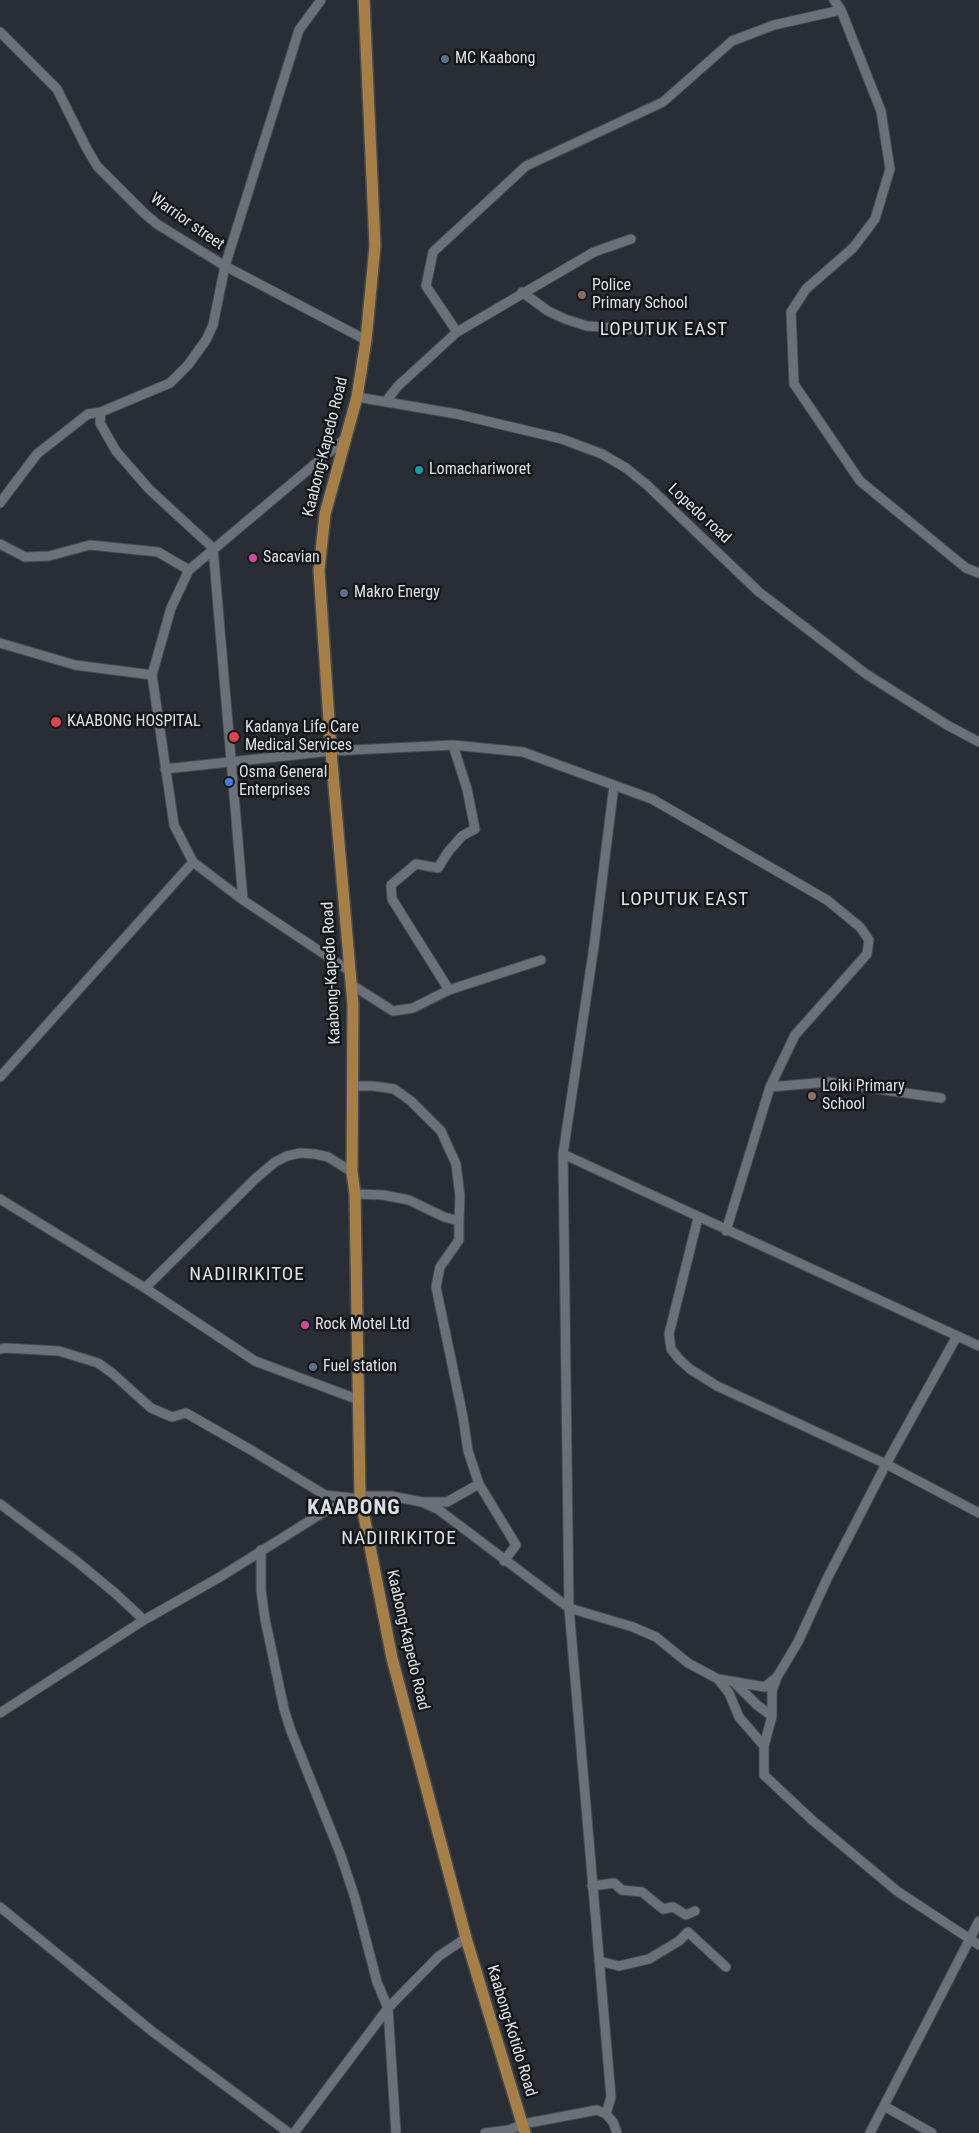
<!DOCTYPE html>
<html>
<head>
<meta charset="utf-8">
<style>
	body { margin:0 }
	canvas { display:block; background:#282e34 }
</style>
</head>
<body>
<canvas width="979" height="2133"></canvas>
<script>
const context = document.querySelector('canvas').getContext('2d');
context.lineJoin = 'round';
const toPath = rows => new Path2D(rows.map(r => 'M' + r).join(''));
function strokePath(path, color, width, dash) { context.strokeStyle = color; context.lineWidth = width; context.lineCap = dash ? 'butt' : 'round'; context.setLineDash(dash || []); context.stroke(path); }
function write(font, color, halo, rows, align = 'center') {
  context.font = font + ' "Roboto Condensed",sans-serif'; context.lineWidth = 5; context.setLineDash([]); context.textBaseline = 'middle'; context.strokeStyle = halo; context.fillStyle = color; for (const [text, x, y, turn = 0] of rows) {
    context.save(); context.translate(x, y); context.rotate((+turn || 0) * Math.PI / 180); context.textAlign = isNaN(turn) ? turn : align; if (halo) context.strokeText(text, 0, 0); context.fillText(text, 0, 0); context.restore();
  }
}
const minor = toPath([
	[834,0,841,10,881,111,890,169,875,219,853,248,806,289,791,312,794,384,860,481,966,568,979,573],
	[0,32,57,89,87,149,97,166,144,213,157,224,225,266,366,340],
	[522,292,548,311,565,319,587,326,644,330],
	[457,332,426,286,433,252,526,166,663,102,732,41,774,25,841,10],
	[357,397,457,414,562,439,602,454,626,468,647,485,759,592,866,674,947,725,979,742],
	[386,401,398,386,457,332,594,252,631,239],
	[347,437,189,570,171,608,152,675,174,825,193,862,243,900,351,972],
	[0,503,37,454,88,414,101,412],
	[0,544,25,557,49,556,90,545,158,552,189,570],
	[0,643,75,665,152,675],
	[165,769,331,751,453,745,523,752,652,799,827,900,860,927,869,940,867,954,795,1035,770,1087,726,1231],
	[243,900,213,548,149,489,116,451,100,423,101,412,170,383,188,365,206,340,213,325,225,266,299,30,321,0],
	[352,985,393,1011,413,1008,449,990,541,960],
	[449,990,392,899,391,885,416,864,438,868,448,852,462,836,475,829,467,789,453,745],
	[0,1077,193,862],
	[353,1086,373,1086,394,1089,411,1101,441,1131,456,1164,460,1196,459,1221],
	[770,1087,828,1082,941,1098],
	[563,1154,979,1346],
	[355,1194,383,1195,409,1200,444,1217,459,1221,459,1240,440,1267,436,1287,463,1417,468,1451,479,1484,516,1545,504,1561],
	[0,1199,145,1288,255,1361,359,1400],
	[698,1218,669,1334,671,1349,679,1359,690,1369,717,1386,886,1464,979,1513],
	[145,1288,255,1179,275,1162,287,1156,300,1153,315,1154,328,1157,352,1172],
	[0,1349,5,1348,59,1351,98,1363,112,1373,151,1408,172,1417,186,1413,251,1450,325,1495,352,1498],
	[424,1502,447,1502,479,1484],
	[0,1504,75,1560,115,1593,144,1620],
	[261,1550,261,1590,265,1619,284,1709,291,1731,340,1853,355,1898,377,1982,388,2008,396,2133],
	[718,1679,765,1687,777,1677,798,1642,827,1579,886,1464,957,1336],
	[734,1682,757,1705,772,1716],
	[0,1713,144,1620,220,1577,322,1513,360,1496,391,1496,422,1502,439,1510,569,1608,633,1627,656,1637,688,1663,718,1679,729,1693,739,1717,764,1746,764,1775,812,1820,897,1891,979,1945],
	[764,1746,772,1716,772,1691,776,1680],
	[592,1886,614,1883,622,1890,642,1892,663,1909,673,1907,686,1915,695,1911],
	[0,1907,153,2032,289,2133],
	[599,1961,619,1966,649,1959,679,1941,688,1932,726,1967],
	[884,2106,932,2133],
	[606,2114,611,2097,569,1608,563,1154,594,946,614,785],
	[294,2133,388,2008,439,1956,466,1938],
	[485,2133,509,2130,523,2124,597,2110,606,2114,613,2122,617,2133],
	[870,2133,979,1921]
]);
const major = toPath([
	[364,0,375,246,366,340,357,397,325,514,319,570,331,751,353,1005,352,1172,355,1194,360,1496,392,1658,466,1938,525,2133]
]);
const markers = [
	[445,59,5,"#5c6f8a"],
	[582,295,5,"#8d6e63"],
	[419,470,5,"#0f9aa8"],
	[253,558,5,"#d1479c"],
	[344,593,5,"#5c6f8a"],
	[56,722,6,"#e0444e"],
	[234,737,6,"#e0444e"],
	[229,782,5,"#3f7fe0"],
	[812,1096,5,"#8d6e63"],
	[305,1325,5,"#d1479c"],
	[313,1367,5,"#5c6f8a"]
];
const poiNames = [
	["MC Kaabong",455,59],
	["Police",592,286],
	["Primary School",592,304],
	["Lomachariworet",429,470],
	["Sacavian",263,558],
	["Makro Energy",354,593],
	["KAABONG HOSPITAL",67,722],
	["Kadanya Life Care",245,728],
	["Medical Services",245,746],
	["Osma General",239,773],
	["Enterprises",239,791],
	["Loiki Primary",822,1087],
	["School",822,1105],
	["Rock Motel Ltd",315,1325],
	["Fuel station",323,1367]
];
const streetNames = [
	["Warrior street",187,222,35],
	["Kaabong-Kapedo Road",326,447,-76],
	["Lopedo road",699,514,43],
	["Kaabong-Kapedo Road",332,973,-93],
	["Kaabong-Kapedo Road",407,1640,77],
	["Kaabong-Kotido Road",511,2031,73]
];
const quarterNames = [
	["LOPUTUK EAST",664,330],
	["LOPUTUK EAST",685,900],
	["NADIIRIKITOE",247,1275],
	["NADIIRIKITOE",399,1539]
];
const districtNames = [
	["KAABONG",354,1509]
];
strokePath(minor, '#464b50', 11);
strokePath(major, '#464b50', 14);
strokePath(minor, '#6b7178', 9);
strokePath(major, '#a57f46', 11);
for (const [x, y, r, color] of markers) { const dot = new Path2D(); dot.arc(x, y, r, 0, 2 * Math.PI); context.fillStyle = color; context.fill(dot); strokePath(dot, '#131619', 2); }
write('16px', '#dde1e5', '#131619', poiNames, 'left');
write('16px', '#dde1e5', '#131619', streetNames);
context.letterSpacing = '1px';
write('19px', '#dde1e5', '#131619', quarterNames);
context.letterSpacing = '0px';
context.letterSpacing = '1px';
write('bold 21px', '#dde1e5', '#131619', districtNames);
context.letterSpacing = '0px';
</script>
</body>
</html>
